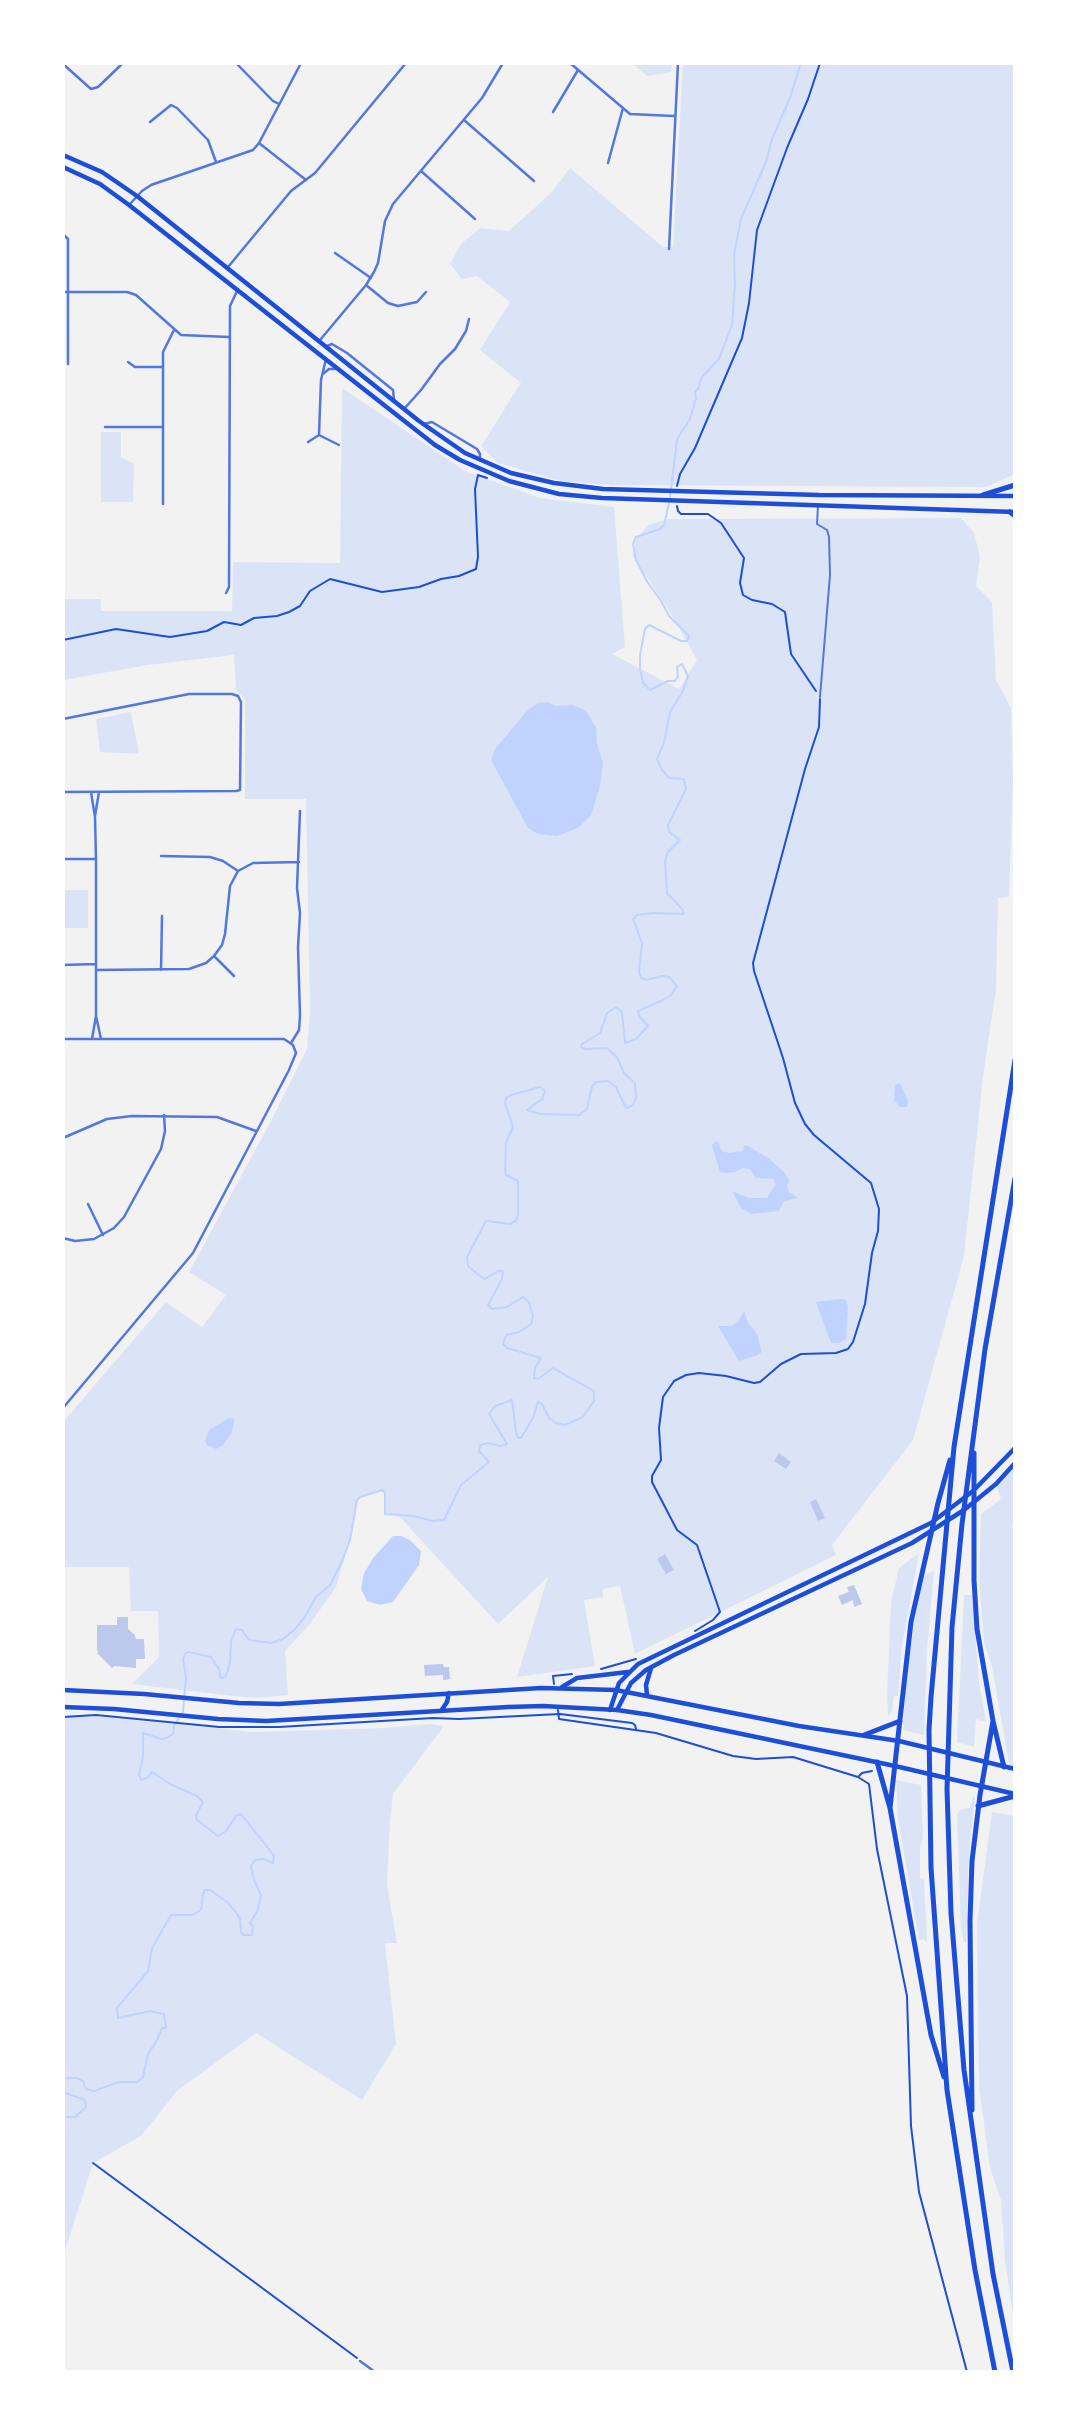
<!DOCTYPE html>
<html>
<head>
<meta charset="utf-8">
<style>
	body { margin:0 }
	#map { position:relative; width:1078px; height:2435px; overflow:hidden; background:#f2f2f2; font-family:Rubik,sans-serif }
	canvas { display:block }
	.frame { position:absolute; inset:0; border:65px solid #fff; pointer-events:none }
</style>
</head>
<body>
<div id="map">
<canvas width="1078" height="2435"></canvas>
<div class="frame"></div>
</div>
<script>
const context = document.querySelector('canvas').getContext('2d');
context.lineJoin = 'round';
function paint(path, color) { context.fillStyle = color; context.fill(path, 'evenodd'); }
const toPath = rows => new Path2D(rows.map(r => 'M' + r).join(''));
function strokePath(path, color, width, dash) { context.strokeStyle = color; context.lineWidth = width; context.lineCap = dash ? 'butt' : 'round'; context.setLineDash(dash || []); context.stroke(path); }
const green = toPath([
	[632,63,672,63,671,72,647,76],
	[683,63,1015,63,1015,474,986,487,610,485,560,481,498,463,481,446,521,383,480,350,510,302,477,276,462,279,450,264,461,244,480,228,509,231,552,192,570,168,663,247,673,247],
	[342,388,465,471,540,498,614,507,625,647,612,654,679,689,697,660,671,614,633,556,636,539,648,525,668,519,961,518,974,533,980,557,976,586,992,602,996,680,1011,708,1013,782,1009,897,998,898,996,989,983,1077,964,1256,913,1440,832,1545,836,1555,635,1654,620,1586,603,1589,603,1597,584,1600,595,1666,517,1677,548,1577,498,1624,398,1515,384,1513,385,1493,378,1490,358,1498,350,1540,336,1587,310,1624,285,1651,288,1695,257,1698,224,1695,132,1684,159,1657,158,1611,131,1611,129,1567,63,1567,63,1422,166,1302,202,1327,226,1295,189,1272,271,1121,307,1049,310,1010,306,799,245,799,245,702,243,697,236,690,234,655,148,665,63,680,63,599,101,599,101,611,232,611,233,562,340,563],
	[101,432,121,432,121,457,134,464,133,502,101,502],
	[131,712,139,754,100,752,96,719],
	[63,890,88,890,88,928,63,928],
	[1015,1463,1015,1524,1012,1525,1015,1534,1015,1769,1010,1768,992,1667,984,1642,979,1581,981,1514,1001,1499,996,1484],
	[919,1553,902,1646,898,1696,894,1696,892,1711,888,1717,887,1696,891,1602,899,1568],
	[934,1570,927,1651,924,1735,903,1730,905,1694,910,1648,923,1577],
	[964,1595,972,1595,979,1683,986,1722,976,1719,974,1747,957,1742],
	[63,1717,100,1717,254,1732,384,1728,432,1724,444,1726,393,1794,390,1821,387,1885,397,1943,385,1943,396,2044,362,2100,256,2033,177,2091,141,2136,93,2163,63,2257],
	[896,1780,921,1785,923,1838,920,1846,920,1878,924,1879,927,1943,924,1939,919,1940,898,1819],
	[973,1797,975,1797,969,1852,966,1942,964,1942,961,1929,957,1815,961,1809,970,1808],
	[992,1812,1015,1816,1015,2329,1005,2260,1001,2200,990,2168,979,2086,977,1924]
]);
const water = toPath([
	[547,702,556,706,573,705,583,709,588,714,596,728,597,743,603,763,600,786,591,815,578,828,557,836,538,834,528,828,491,760,495,749,528,710,538,703],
	[900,1083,908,1101,907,1107,900,1107,894,1100,895,1085],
	[716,1141,718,1142,722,1151,729,1153,743,1151,744,1145,748,1146,768,1158,784,1172,790,1181,787,1184,788,1191,798,1198,784,1201,779,1211,751,1214,741,1208,732,1191,749,1198,767,1198,776,1184,773,1179,756,1178,750,1169,743,1168,735,1172,726,1173,720,1172,712,1145],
	[841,1299,846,1300,848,1307,846,1339,839,1343,831,1343,816,1302],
	[744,1311,748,1323,757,1334,762,1352,756,1356,739,1361,718,1326,731,1326,738,1322],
	[229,1418,235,1419,231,1434,222,1446,216,1449,207,1445,205,1441,209,1430],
	[393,1536,401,1536,410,1540,421,1551,419,1565,393,1602,380,1605,367,1601,361,1589,364,1573,374,1557]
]);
const stream = toPath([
	[670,498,677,439,690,419,696,398,695,392,698,389,702,377,719,359,732,325,735,283,734,255,741,219,766,162,772,139,790,98,801,63],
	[63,2078,77,2078,83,2081,86,2089,94,2091,119,2082,137,2082,143,2077,148,2054,156,2042,162,2028,166,2028,164,2014,150,2011,118,2018,117,2008,148,1971,152,1948,171,1915,193,1915,201,1910,203,1894,205,1890,210,1890,227,1902,236,1912,240,1919,241,1932,244,1935,252,1935,253,1926,250,1923,258,1910,261,1895,254,1880,251,1866,255,1860,263,1859,273,1863,274,1856,272,1853,241,1814,236,1816,226,1831,218,1836,197,1820,196,1816,203,1802,197,1796,170,1784,152,1772,147,1778,141,1780,139,1774,143,1757,143,1733,162,1739,167,1738,173,1734,174,1726,183,1712,186,1677,183,1659,185,1654,188,1652,211,1657,219,1669,220,1677,222,1678,226,1676,230,1662,231,1642,236,1629,242,1630,249,1640,271,1643,283,1639,295,1629,304,1618,316,1597,330,1585,342,1561,350,1540,357,1500,360,1497,382,1490,385,1493,385,1514,413,1516,433,1521,444,1520,461,1485,489,1462,479,1451,480,1445,488,1443,500,1446,507,1444,489,1414,495,1406,512,1400,516,1432,518,1438,521,1438,533,1418,538,1402,542,1404,549,1418,556,1423,565,1425,583,1417,594,1401,594,1391,553,1368,538,1379,534,1378,535,1368,541,1358,507,1348,503,1344,506,1335,519,1332,531,1324,533,1316,529,1302,523,1297,507,1307,492,1309,488,1305,502,1279,503,1271,498,1271,485,1279,481,1277,468,1266,467,1257,486,1221,510,1224,516,1221,518,1215,518,1181,506,1175,505,1170,506,1143,513,1127,505,1103,506,1098,511,1095,540,1087,545,1091,542,1099,527,1110,540,1114,579,1115,587,1109,592,1087,596,1082,608,1081,616,1087,625,1106,627,1108,633,1105,636,1097,635,1083,624,1073,617,1057,607,1048,585,1049,581,1047,582,1044,600,1033,607,1013,616,1007,622,1012,625,1043,636,1039,648,1026,639,1016,638,1011,663,1000,671,995,677,986,669,977,662,976,647,980,641,978,639,972,642,943,633,919,637,915,653,913,683,914,683,910,667,893,665,861,668,852,680,840,669,832,668,825,686,789,684,779,669,778,662,770,657,759,664,743,670,712,683,691,688,676,682,664,677,667,678,677,675,681,668,681,650,690,643,683,640,669,640,655,645,629,649,625,681,641,687,641,689,636,669,616,661,601,648,583,636,560,633,544,636,537,660,529,664,525,669,503],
	[63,2092,85,2100,86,2107,75,2117,63,2117]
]);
const building = toPath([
	[779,1453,791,1462,786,1469,774,1461],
	[816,1499,825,1518,818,1521,810,1502],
	[665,1554,674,1570,666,1574,657,1559],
	[854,1585,862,1604,854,1607,853,1600,842,1605,838,1596,849,1592,847,1587],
	[117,1617,128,1617,128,1629,135,1635,136,1639,144,1639,145,1659,136,1659,136,1668,114,1666,112,1668,97,1653,99,1651,97,1651,97,1625,117,1625],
	[443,1664,444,1667,449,1667,450,1679,443,1680,443,1675,425,1676,424,1665]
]);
const path = toPath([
	[677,486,680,474,695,448,742,338,749,303,757,230,787,148,808,99,820,63],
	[677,506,678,511,681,514,708,514,721,523,744,558,740,583,743,595,752,600,772,604,785,612,791,654,816,691],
	[63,640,116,629,170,637,207,631,224,622,241,625,254,618,277,616,289,612,300,606,310,591,330,579,382,592,419,587,441,579,459,576,476,569,478,557,475,489,478,475,487,478],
	[695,1631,713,1620,720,1612,697,1545,677,1530,652,1482,652,1476,661,1460,659,1428,663,1397,674,1381,686,1375,699,1373,726,1376,754,1383,760,1382,781,1364,801,1354,836,1353,848,1349,853,1342,865,1304,872,1253,878,1231,879,1209,871,1183,814,1135,805,1124,795,1103,783,1058,754,971,753,963,805,769,819,727,820,699],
	[601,1669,636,1659],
	[554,1684,553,1676,572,1674],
	[558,1710,559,1719,656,1733,733,1756,756,1759,793,1757,858,1777,869,1784,877,1849,907,1996,911,2126,919,2192,967,2372],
	[63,1717,96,1715,219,1727,279,1727,433,1718,459,1719,560,1714,632,1723,635,1725,636,1729],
	[859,1776,862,1773,872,1771],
	[93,2163,357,2358]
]);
const service = toPath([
	[818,505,817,524,827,530,829,537,830,575,820,697]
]);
const minor = toPath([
	[236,63,273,101,279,104],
	[570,63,630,114,674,116],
	[63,64,91,89,98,87,123,63],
	[553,112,578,70],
	[464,120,534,181],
	[150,122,171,105,177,108,208,140,216,162],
	[259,143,306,180],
	[608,163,623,108],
	[421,171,475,219],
	[129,205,142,191,151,185,253,150,259,143,301,63],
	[63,234,68,239,68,364],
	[669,249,678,63],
	[335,253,371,278],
	[228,267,291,191,315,173,406,63],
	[366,285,388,303,398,306,417,302,426,292],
	[63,292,127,292,136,295,181,335,229,337],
	[320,340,366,285,374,272,378,263,385,221,393,204,482,98,503,63],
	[327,346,332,344,347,353,393,390,394,400],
	[128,362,135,367,163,367],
	[323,374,329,369,335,369],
	[404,409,421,390,440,364,455,349,466,331,469,319],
	[424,424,432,422,477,449,480,454,480,460],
	[105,427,162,427],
	[319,435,321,380,326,359],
	[308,442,319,435,339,445],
	[163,504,163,352,174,330],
	[226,593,229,587,230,306,238,289],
	[63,719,189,694,232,694,238,696,241,702,240,790,236,791,63,792],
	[91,792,95,817,96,859,96,1016,92,1039],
	[95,816,99,792],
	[161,856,210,857,223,861,238,871],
	[63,859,96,859],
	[214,956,234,976],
	[63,965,95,964],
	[96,970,189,969,206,963,214,956,222,945,225,934,230,886,238,871,253,863,299,862],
	[161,970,162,916],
	[96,1016,101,1039],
	[63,1039,284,1039,293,1045,296,1053,289,1070,193,1253,63,1408],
	[291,1043,299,1030,300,1016,298,947,300,913,297,888,300,811],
	[63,1138,107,1119,132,1116,217,1117,256,1131],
	[88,1204,103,1235],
	[63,1238,75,1241,94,1239,114,1228,124,1217,161,1149,165,1131,164,1115],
	[360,2361,375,2372]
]);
const primary = toPath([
	[63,155,102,172,137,196,419,421,465,453,511,473,554,483,603,489,819,495,1015,496],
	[63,167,100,184,129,205,435,445,460,460,509,481,559,494,602,498,1015,512],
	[562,1687,577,1678,628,1672],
	[647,1695,646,1685,651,1668],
	[610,1710,619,1683,638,1664,931,1523,973,1491,1015,1448],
	[617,1710,631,1683,646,1670,674,1655,912,1543,964,1510,996,1484,1015,1463]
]);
const trunk = toPath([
	[63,1690,144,1694,239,1703,279,1704,541,1688,616,1690,799,1726,899,1741,1015,1769],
	[63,1707,114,1709,218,1719,266,1721,508,1707,543,1706,617,1710,651,1715,895,1766,1015,1794],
	[441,1711,447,1702,449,1693]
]);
const motorway = toPath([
	[983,495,1015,485],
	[1010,512,1015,516],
	[974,1453,974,1580,977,1629,993,1721,1004,1767],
	[864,1735,900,1721],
	[877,1762,890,1808,931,2035,944,2077],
	[978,1806,1015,1796],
	[890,1808,911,1622,938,1503,950,1460],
	[972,2110,970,1921,972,1861,980,1795,993,1721],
	[995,2372,975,2270,947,2090,931,1868,929,1730,931,1697,954,1447,1015,1060],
	[1013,2372,993,2274,964,2070,951,1913,947,1789,952,1627,962,1524,985,1349,1015,1178]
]);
paint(green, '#dbe4f7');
paint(water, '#bfd3fe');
strokePath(stream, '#bfd3fe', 2);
paint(building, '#bdc9ec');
strokePath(path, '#1d4ed8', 2);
strokePath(service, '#5277de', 2);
strokePath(minor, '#5277de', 2.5);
strokePath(primary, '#1d4ed8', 4.5);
strokePath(trunk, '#1d4ed8', 4.5);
strokePath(motorway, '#1d4ed8', 5);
</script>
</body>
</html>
